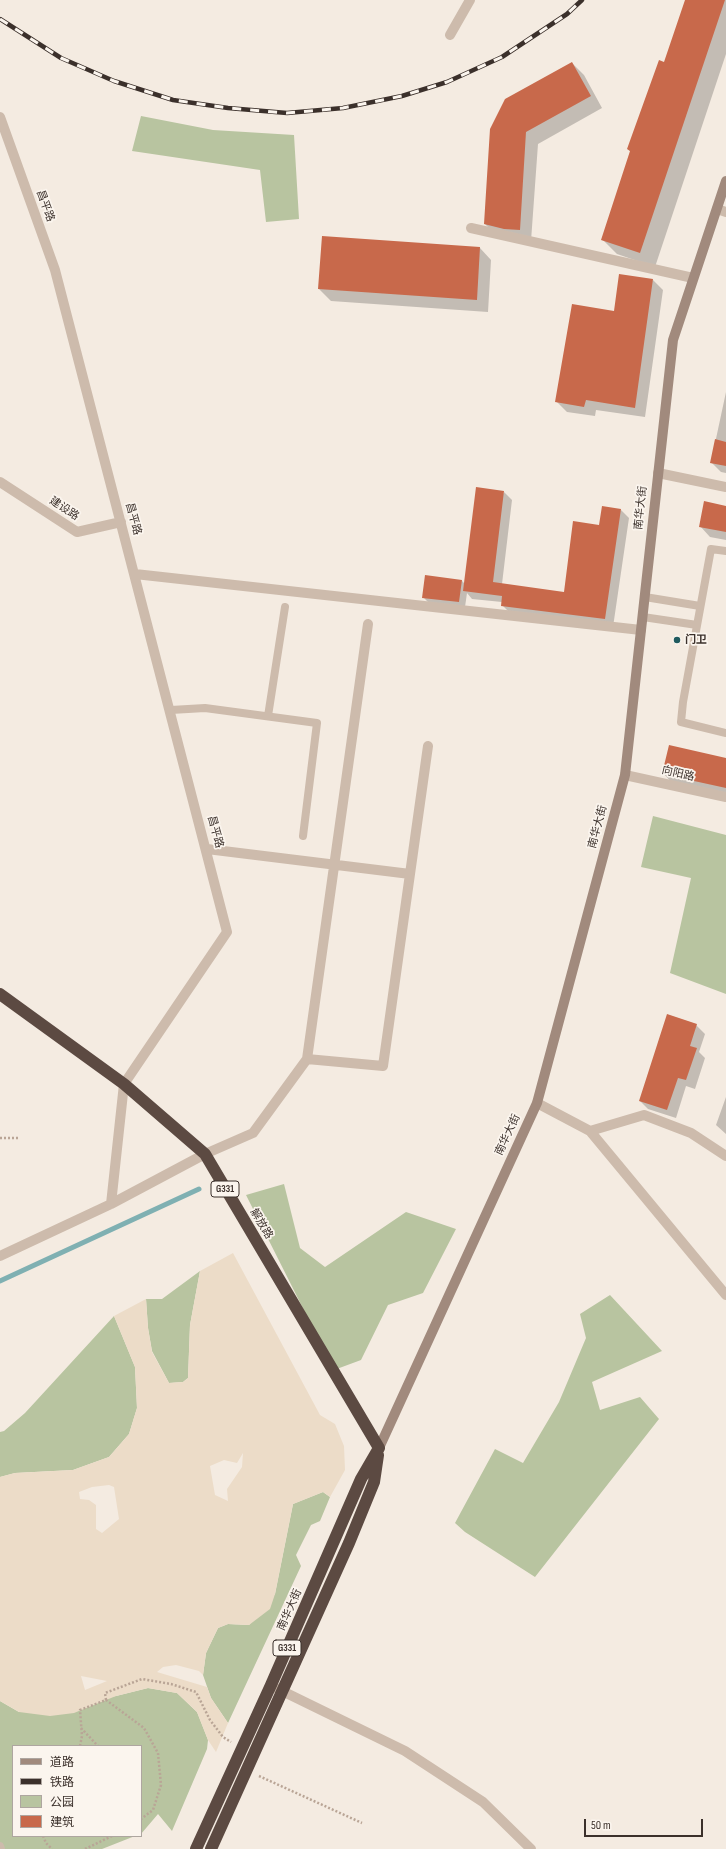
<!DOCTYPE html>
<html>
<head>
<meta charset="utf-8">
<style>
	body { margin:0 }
	#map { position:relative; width:726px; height:1849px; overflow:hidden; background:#f4ebe1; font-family:"Sofia Sans Condensed","Noto Sans SC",sans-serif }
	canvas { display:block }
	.legend { position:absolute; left:12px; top:1745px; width:130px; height:92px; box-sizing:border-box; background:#fbf5ee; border:1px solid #aea6a0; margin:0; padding:5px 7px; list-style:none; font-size:12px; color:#3b302b }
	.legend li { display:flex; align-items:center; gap:8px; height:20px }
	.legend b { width:20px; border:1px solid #aea6a0 }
	.scale { position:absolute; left:584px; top:1819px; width:119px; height:18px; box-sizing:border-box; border:2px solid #3b302b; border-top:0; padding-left:5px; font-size:12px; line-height:14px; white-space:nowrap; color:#3b302b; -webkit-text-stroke:3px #fbf5ee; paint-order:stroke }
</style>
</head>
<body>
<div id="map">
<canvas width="726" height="1849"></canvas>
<ul class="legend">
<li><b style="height:5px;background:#a18a7d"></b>道路</li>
<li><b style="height:5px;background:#3b302b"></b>铁路</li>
<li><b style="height:11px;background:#b8c4a0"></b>公园</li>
<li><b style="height:11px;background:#c8694b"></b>建筑</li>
</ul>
<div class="scale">50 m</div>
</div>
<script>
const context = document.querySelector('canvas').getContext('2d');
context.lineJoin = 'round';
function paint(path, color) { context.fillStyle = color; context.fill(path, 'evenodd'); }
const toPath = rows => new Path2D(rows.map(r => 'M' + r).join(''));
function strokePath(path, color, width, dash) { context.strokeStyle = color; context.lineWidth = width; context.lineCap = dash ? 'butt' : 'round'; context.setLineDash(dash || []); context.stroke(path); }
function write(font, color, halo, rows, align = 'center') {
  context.font = font + ' "Sofia Sans Condensed","Noto Sans SC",sans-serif'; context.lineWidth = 3.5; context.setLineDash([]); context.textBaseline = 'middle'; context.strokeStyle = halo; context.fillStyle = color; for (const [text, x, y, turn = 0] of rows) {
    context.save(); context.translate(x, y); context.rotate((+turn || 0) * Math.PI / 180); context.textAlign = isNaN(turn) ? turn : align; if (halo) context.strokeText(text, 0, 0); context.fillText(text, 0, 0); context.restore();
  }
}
const green = toPath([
	[141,116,213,130,294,135,299,219,266,222,260,170,132,151],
	[653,816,726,835,726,994,670,973,691,878,641,867],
	[284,1184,300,1248,325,1267,406,1212,456,1229,423,1293,388,1305,361,1360,334,1370,246,1195],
	[200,1271,190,1325,188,1378,183,1382,169,1383,152,1351,148,1328,146,1299,162,1299],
	[610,1295,662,1351,592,1382,600,1410,640,1397,659,1419,535,1577,465,1532,455,1523,495,1449,523,1463,559,1402,586,1338,580,1314],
	[114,1316,135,1367,137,1408,129,1434,109,1457,73,1470,15,1473,0,1477,0,1432,4,1431,25,1413],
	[323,1492,330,1497,320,1521,311,1525,296,1555,301,1566,228,1723,211,1698,203,1675,206,1653,218,1628,228,1624,249,1625,275,1594,293,1504],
	[148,1688,177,1693,197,1712,208,1740,207,1749,172,1831,158,1814,141,1834,141,1746,13,1746,13,1836,135,1836,102,1849,0,1849,0,1701,19,1712,116,1696]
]);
const plaza = toPath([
	[233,1253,320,1415,335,1424,344,1446,345,1470,330,1497,323,1492,293,1504,275,1594,270,1609,249,1625,228,1624,218,1628,206,1653,203,1675,199,1671,176,1665,163,1667,157,1672,207,1687,211,1698,228,1723,216,1752,208,1740,197,1712,177,1693,148,1688,116,1696,74,1713,50,1716,19,1712,0,1701,0,1477,15,1473,73,1470,109,1457,129,1434,137,1408,135,1367,114,1316,146,1299,148,1328,152,1352,169,1383,183,1382,188,1378,190,1325,200,1271],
	[243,1453,242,1467,227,1489,228,1501,215,1495,210,1466,224,1460,237,1463],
	[109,1485,114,1487,119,1519,102,1533,96,1529,96,1505,89,1500,80,1499,79,1492,92,1487],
	[81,1676,107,1681,85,1690]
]);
const shadow = toPath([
	[686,0,726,0,726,54,655,267,617,254,603,240,631,152,628,149,665,63],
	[572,63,584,75,602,108,538,144,531,241,497,236,485,224,491,130],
	[480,248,491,260,488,312,331,301,319,289],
	[653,280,663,290,645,417,596,410,595,416,567,412,556,401,615,313],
	[726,392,726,473,721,472,711,462],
	[504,492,512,500,502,584,565,593,600,526,621,510,629,518,613,627,510,613,502,605,502,602,472,599,467,593,465,607,429,603,423,597,462,581,465,584],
	[726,507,726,540,710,537,700,526],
	[726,759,726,796,673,784,663,773],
	[696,1025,705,1034,699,1052,705,1058,695,1089,686,1086,676,1118,648,1109,640,1101],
	[726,1097,726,1134,716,1125]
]);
const stream = toPath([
	[0,1281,199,1189]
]);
const building = toPath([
	[685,0,725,0,640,253,601,240,630,151,627,149,659,60,664,62],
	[572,62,591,96,526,132,520,230,504,229,484,224,490,129,505,99],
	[322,236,480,247,477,300,318,289],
	[619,274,653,279,635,408,586,400,584,407,555,402,572,304,614,311],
	[715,439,726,442,726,466,710,463],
	[476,487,504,491,493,582,564,592,573,521,599,525,602,506,621,509,605,619,501,606,502,596,463,591],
	[704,501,726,506,726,532,699,527],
	[425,575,462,580,459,602,422,598],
	[669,745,726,758,726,788,662,774],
	[667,1014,697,1024,690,1046,697,1048,686,1080,678,1078,667,1110,639,1101]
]);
const path = toPath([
	[0,1138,19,1138],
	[106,1700,105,1693,142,1679,171,1684,196,1692,210,1720,223,1737,231,1742],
	[81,1728,98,1746],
	[80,1746,82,1736,80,1710,106,1700,144,1728,158,1753,161,1785,153,1810,141,1819],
	[259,1776,362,1823],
	[43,1836,46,1843,52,1849],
	[85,1849,112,1836]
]);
const lane = toPath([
	[726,551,711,549,683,702,681,722,726,733],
	[645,597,700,606],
	[643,617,697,625],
	[171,710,205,708,317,723,303,836],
	[268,716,285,607],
	[0,1846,1,1849]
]);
const street = toPath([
	[450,35,470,0],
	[0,117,55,270,227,932,124,1084,111,1204],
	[717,209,726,212],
	[471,228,693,278],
	[658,473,726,487],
	[0,482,77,532,121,522],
	[135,574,641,630],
	[625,775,726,797],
	[207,849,410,874],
	[307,1059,383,1066,428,746],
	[537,1103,590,1131,726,1295],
	[590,1131,644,1115,691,1133,726,1156],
	[0,1256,111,1204,205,1154,253,1133,307,1059,368,624],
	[276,1688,405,1751,483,1802,531,1849]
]);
const secondary = toPath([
	[379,1448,537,1103,625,775,673,340,726,181]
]);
const highway = toPath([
	[0,994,124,1084,205,1154,379,1448],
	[196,1849,271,1685,361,1479,379,1448],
	[211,1849,349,1543,374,1482,378,1455]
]);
const rail = toPath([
	[0,19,61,58,114,81,173,100,228,108,287,113,343,108,402,96,447,82,502,57,567,14,582,0]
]);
const markers = [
	[677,640,4,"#1f5a5e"]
];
const shields = [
	[225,1189,28],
	[287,1648,28]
];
const shieldNames = [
	["G331",225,1189],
	["G331",287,1648]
];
const streetNames = [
	["昌平路",45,206,70],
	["南华大街",641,508,-84],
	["建设路",64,509,33],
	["昌平路",133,519,75],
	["向阳路",678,774,13],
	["南华大街",598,827,-75],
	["昌平路",215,832,75],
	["南华大街",508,1135,-65],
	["解放路",261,1224,59],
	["南华大街",290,1610,-66]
];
const poiNames = [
	["门卫",685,640]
];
paint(green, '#b8c4a0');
paint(plaza, '#ecdcc8');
paint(shadow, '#0003');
strokePath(stream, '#7fb0b2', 5);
paint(building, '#c8694b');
strokePath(path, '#b9a596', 2.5, [2, 2]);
strokePath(lane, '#cdbbac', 8);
strokePath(street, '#cdbbac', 10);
strokePath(secondary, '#a18a7d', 10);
strokePath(highway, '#5c4a42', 12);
strokePath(rail, '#3b302b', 4.5);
strokePath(rail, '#fbf5ee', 3, [9]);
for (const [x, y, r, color] of markers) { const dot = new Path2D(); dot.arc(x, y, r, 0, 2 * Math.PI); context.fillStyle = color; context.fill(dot); strokePath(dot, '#fbf5ee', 1.5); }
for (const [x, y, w] of shields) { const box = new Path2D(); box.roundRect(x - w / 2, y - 8, w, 16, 3); context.fillStyle = '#fbf5ee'; context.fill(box); strokePath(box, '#3b302b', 1); }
write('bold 10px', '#3b302b', null, shieldNames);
write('11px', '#3b302b', '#fbf5ee', streetNames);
write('bold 11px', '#3b302b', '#fbf5ee', poiNames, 'left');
</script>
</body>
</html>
